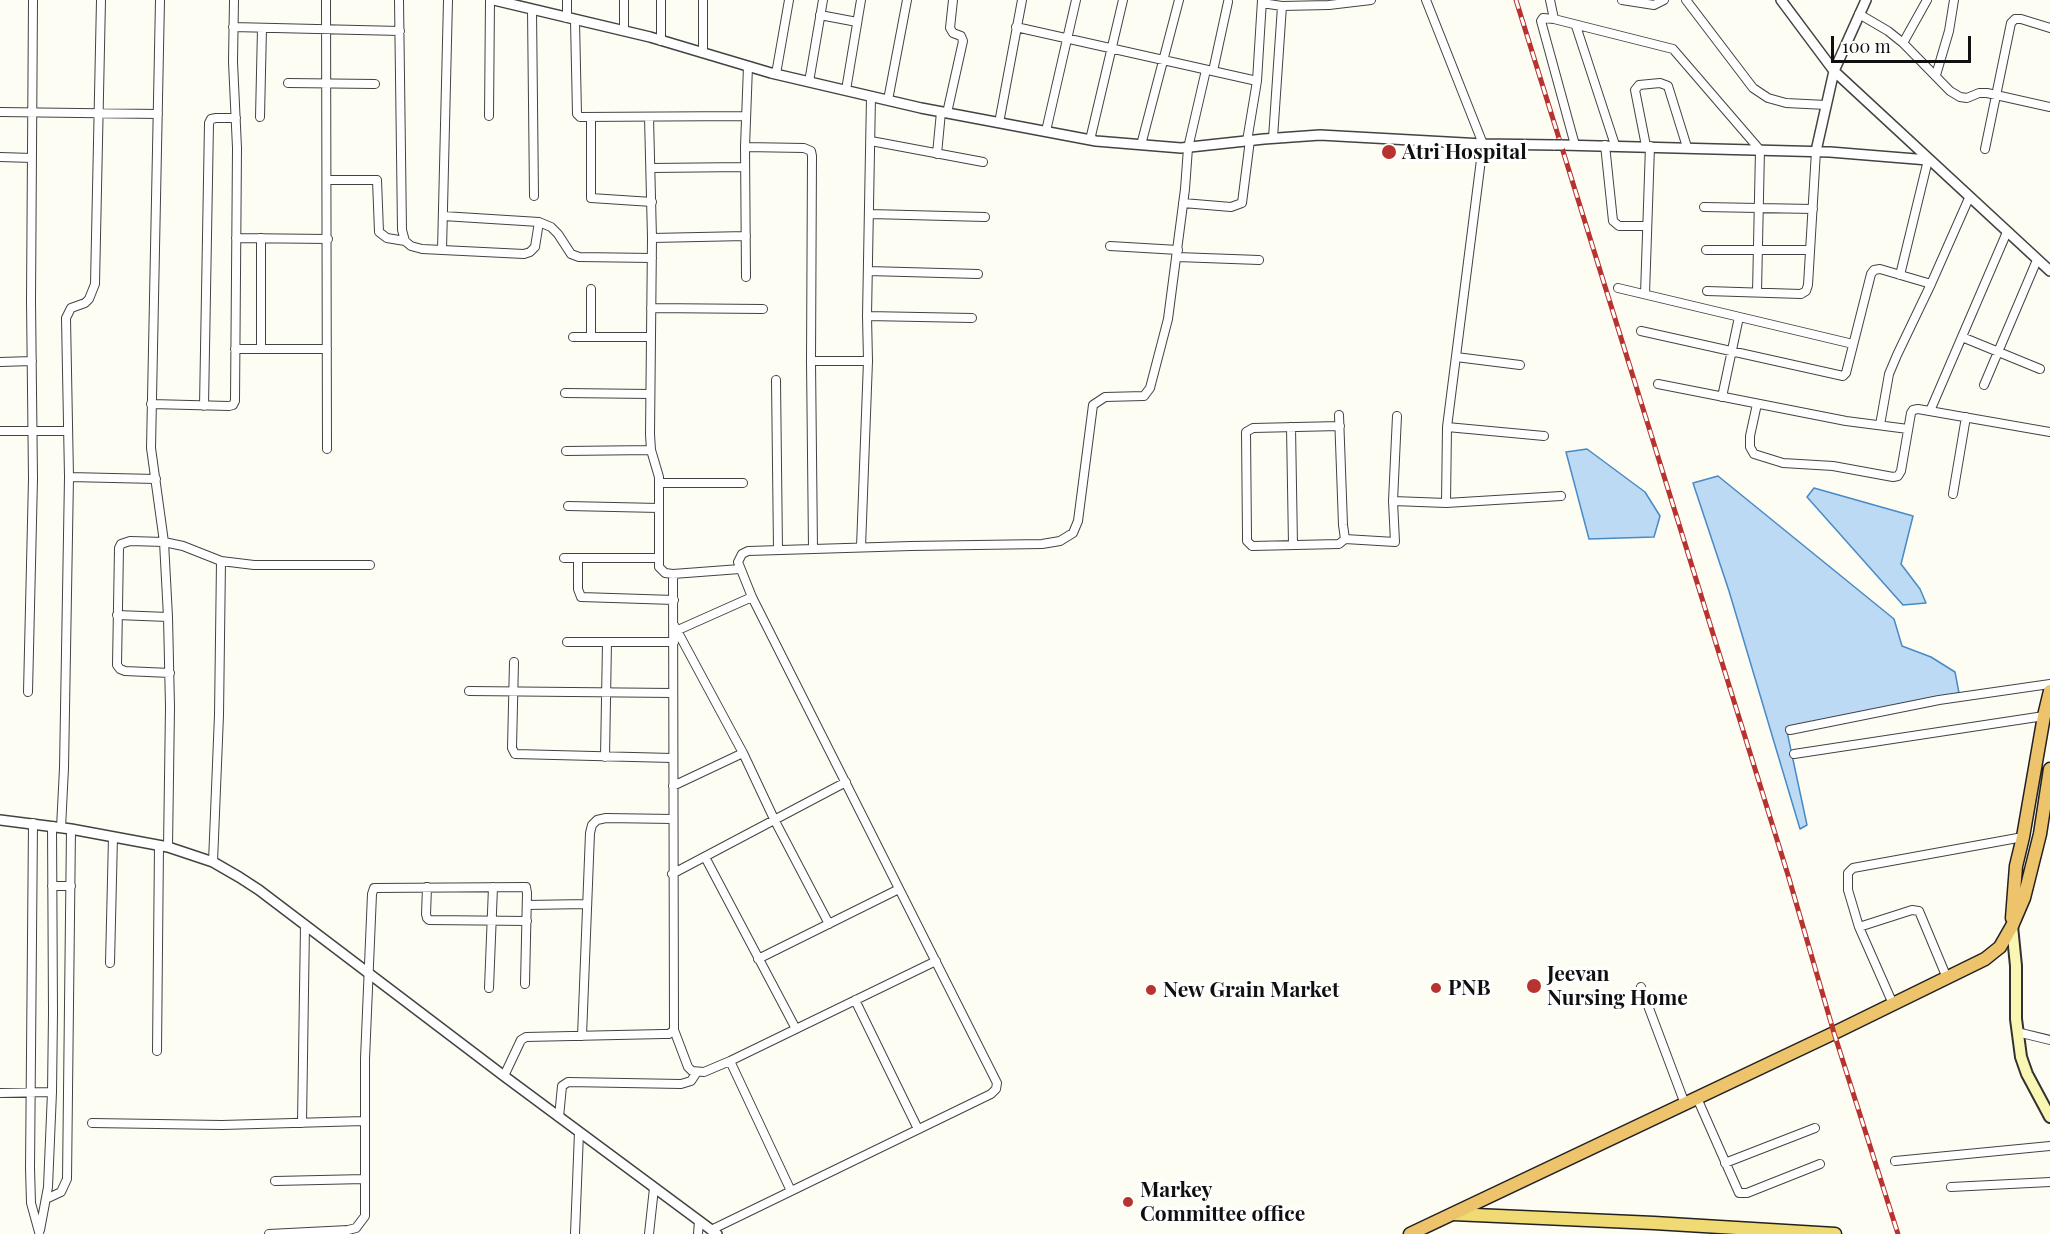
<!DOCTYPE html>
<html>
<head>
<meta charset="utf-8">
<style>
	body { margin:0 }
	#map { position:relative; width:2050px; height:1234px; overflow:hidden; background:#fefdf4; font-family:"Playfair Display",serif }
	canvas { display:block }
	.scale { position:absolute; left:1831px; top:36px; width:140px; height:27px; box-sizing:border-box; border:3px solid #101010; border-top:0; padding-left:8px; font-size:18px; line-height:21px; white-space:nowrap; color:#101010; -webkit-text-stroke:4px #fff; paint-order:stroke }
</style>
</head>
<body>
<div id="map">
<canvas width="2050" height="1234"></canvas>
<div class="scale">100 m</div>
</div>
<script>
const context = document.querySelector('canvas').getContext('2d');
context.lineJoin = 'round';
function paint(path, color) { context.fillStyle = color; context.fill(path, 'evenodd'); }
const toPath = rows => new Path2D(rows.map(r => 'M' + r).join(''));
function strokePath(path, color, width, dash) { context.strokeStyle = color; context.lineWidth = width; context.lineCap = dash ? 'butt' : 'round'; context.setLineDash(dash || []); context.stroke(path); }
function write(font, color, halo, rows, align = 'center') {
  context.font = font + ' "Playfair Display",serif'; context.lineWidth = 6; context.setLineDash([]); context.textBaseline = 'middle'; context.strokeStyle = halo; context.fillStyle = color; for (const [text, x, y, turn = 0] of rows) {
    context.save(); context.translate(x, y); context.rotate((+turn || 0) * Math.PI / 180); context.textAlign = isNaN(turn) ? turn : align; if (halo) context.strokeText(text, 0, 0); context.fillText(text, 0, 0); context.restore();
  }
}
const water = toPath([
	[1587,449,1645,492,1660,516,1654,537,1589,539,1566,452,1587,449],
	[1718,476,1894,619,1902,646,1931,657,1955,672,1959,693,1786,727,1807,825,1800,829,1729,591,1693,483,1718,476],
	[1814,488,1913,516,1901,564,1920,589,1926,603,1903,605,1807,497,1814,488]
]);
const minor = toPath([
	[160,0,151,448,164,542,168,617,170,707,168,847],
	[326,0,327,449],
	[399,0,402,230,405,241,411,246,422,249,524,254,530,252,535,247,539,222],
	[567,0,567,18],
	[661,0,661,41],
	[1426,0,1483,144,1447,427,1446,503],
	[1550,0,1554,19,1673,49,1760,150,1757,292],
	[1622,0,1654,5,1664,0],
	[1686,0,1753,88,1768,98,1786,103,1826,105],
	[1262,3,1282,6,1329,5,1371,0],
	[532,10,534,196],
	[1859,14,1888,31,1903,43,1950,91,1960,97,1967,98,1979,93,1987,93,2050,107],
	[820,15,857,22],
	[1554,19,1543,18,1541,21,1575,145],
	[575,21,577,114,580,117,746,116],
	[1576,26,1615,145],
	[233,27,400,31],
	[1016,27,1257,81],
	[624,31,624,0],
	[1903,43,1927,0],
	[703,53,703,0],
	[1213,71,1228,2],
	[776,74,789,0],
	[1936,75,1949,31,1954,0],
	[809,82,823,0],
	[288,83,375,84],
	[846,90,861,0],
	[888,100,907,0],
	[0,112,158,114],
	[947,113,963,41,961,36,953,33,950,28,953,0],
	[489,116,490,0],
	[260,117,262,28],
	[591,117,591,198,652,202],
	[649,117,652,238,650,434,651,450,659,477,659,567,665,573,673,574,740,569],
	[999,123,1022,0],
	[1046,131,1076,0],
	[1273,138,1282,6],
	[1090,140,1123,0],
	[871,141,983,162],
	[1247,141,1257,81,1262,0],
	[1141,145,1179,0],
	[1605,145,1613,221,1619,226,1647,226],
	[1646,146,1635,90,1639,85,1660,83,1668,86,1687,147],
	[745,147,804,148,811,151,812,156,811,361,813,549],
	[1985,149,2011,23,2015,19,2021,19,2050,28],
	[937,154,941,112],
	[0,157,32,158],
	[651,168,745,167],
	[327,180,377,180,379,232,387,238,405,241],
	[1183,203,1231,207,1242,203,1250,140],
	[1704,207,1813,209],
	[870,214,985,217],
	[443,216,539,222,551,227,558,234,571,254,579,257,652,258],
	[236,238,328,239],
	[652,238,746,236],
	[1110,246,1178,250],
	[442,250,448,0],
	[1706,250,1810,250],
	[1177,257,1259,260],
	[868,271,978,274],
	[1900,275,1928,160],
	[746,277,745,147,748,66],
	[1618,288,1853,344],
	[591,289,591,337],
	[1707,291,1801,294,1806,291,1808,285,1816,151],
	[1645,294,1650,146],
	[651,308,763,309],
	[867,316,972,318],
	[1641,331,1843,376,1846,373,1871,274,1874,270,1880,269,1931,284],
	[573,337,650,337],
	[1962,337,2040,369],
	[235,349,327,349],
	[261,349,261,238],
	[1456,357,1520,365],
	[811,361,868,361],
	[0,362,32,361],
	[776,380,778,550],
	[1658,384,1846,421,1908,429],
	[1984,385,2037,260],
	[565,393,650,394],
	[1722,397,1739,317],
	[151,404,229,406,233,405,235,401,237,148,233,62,234,0],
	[1757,404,1750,436,1750,447,1754,454,1783,463,1833,466,1893,477,1898,476,1901,471,1911,413,1913,410,1918,409,2050,432],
	[204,406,209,123,211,119,216,118,236,118],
	[1930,411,2007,232],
	[1339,415,1343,525,1345,539,1395,542,1393,501,1397,416],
	[1880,425,1889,374,1897,355,1931,284,1969,198],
	[1340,426,1253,428,1246,432,1247,537,1247,541,1252,546,1339,544,1345,539],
	[1291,427,1293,545],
	[1447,427,1544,436],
	[0,431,68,431],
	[566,451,651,450],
	[69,477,156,479],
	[659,483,743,483],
	[1953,494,1966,417],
	[1393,501,1446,503,1561,496],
	[568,506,659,508],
	[861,547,868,361,867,316,871,96],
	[564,558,658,558],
	[578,558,578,589,581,597,674,600],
	[117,615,168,617],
	[674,625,743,753,775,821,829,924],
	[678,630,752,597],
	[567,642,674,642],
	[514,662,512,748,515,754,672,758],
	[170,673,125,671,120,669,117,665,119,548,121,544,130,541,164,542,183,546,221,561,254,565,370,565],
	[469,691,673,693],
	[28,692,33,479,31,301,33,0],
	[1790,730,1939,700,2050,684],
	[1794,754,2044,716],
	[605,757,607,642],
	[673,786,743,753],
	[33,823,30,1168,31,1203,39,1232],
	[61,828,64,768,69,477,66,318,71,308,85,303,89,299,95,284,101,0],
	[705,857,796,1029],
	[213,862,219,715,221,561],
	[672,874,846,782],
	[52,886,71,886],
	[427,887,426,914,427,918,429,920,527,921],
	[527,905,587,904],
	[1859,927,1912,910,1919,911,1947,978],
	[758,959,899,889],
	[110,963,113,837],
	[1641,987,1685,1104],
	[489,988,493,887],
	[855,1000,918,1129],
	[1893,1004,1859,927,1848,890,1848,873,1853,868,2023,837],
	[674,1030,688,1067,692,1071,704,1072,730,1061,936,961],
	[2017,1032,2050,1040],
	[582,1036,590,833,592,825,597,820,606,818,673,819],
	[157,1051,159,845],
	[730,1061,791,1191],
	[504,1076,521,1040,526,1037,663,1034,669,1034,674,1030,673,574],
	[0,1093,52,1092],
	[1697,1098,1739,1193,1747,1193,1820,1164],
	[559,1117,562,1086,568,1082,681,1084,691,1081,697,1072],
	[92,1123,222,1125,364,1121],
	[302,1123,305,925],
	[1895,1161,2050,1146],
	[1725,1163,1815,1128],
	[275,1181,365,1179],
	[1951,1187,2050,1182],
	[46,1199,61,1192,67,1179,71,829],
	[40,1230,48,1187,52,1092,53,1013,52,826],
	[711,1230,991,1094,996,1089,997,1083,752,597,738,562,742,554,748,551,911,546,1042,544,1060,541,1073,533,1078,521,1093,405,1105,397,1144,396,1150,388,1168,319,1185,189,1188,148,1206,70],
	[269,1234,348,1230,356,1228,365,1216,365,1059,372,894,374,888,526,887,527,893,525,984],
	[575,1234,579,1132],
	[649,1234,654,1188],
	[698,1234,699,1221]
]);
const tertiary = toPath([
	[494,0,650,37,771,73,921,108,1096,141,1181,148,1264,139,1320,135,1483,144,1555,145],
	[1781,0,1834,71,2050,271],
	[1561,145,1830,152,1928,160],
	[1816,151,1834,71,1866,0],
	[0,820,71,829,168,847,213,862,239,877,259,890,504,1076,717,1234]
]);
const secondary = toPath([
	[2012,926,2016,966,2016,1019,2021,1057,2027,1074,2050,1117]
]);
const primary = toPath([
	[1453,1214,1654,1223,1835,1234]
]);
const trunk = toPath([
	[2012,918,2016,866,2023,837,2044,716,2050,691],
	[1410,1234,1834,1033,1985,959,2000,947,2012,926,2024,898,2040,834,2050,769]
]);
const rail = toPath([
	[1516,0,1788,875,1834,1033,1898,1234]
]);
const tertiaryBridge = toPath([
	[1555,145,1561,145]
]);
const markers = [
	[1389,152,8,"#b83330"],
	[1534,986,8,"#b83330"],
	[1436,988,6,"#b83330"],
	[1151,990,6,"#b83330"],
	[1128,1202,6,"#b83330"]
];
const poiNames = [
	["Atri Hospital",1402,152],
	["Jeevan",1547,974],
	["Nursing Home",1547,998],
	["PNB",1448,988],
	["New Grain Market",1163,990],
	["Markey",1140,1190],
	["Committee office",1140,1214]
];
paint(water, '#bcdaf3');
strokePath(water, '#488ac5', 1.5);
strokePath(minor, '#434343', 10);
strokePath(tertiary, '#434343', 12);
strokePath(secondary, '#323232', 14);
strokePath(primary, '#212121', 15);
strokePath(trunk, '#212121', 15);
strokePath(minor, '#fff', 8);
strokePath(tertiary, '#fff', 9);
strokePath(secondary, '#faf7b4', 10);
strokePath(primary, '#efda73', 12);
strokePath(trunk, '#edc36c', 12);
strokePath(rail, '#b83330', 5);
strokePath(rail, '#fff', 3, [9]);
strokePath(tertiaryBridge, '#434343', 12, []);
strokePath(tertiaryBridge, '#fff', 9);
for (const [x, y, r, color] of markers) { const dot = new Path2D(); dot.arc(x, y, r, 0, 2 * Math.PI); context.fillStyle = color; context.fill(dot); strokePath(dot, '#fff', 2); }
write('bold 21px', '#101010', '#fff', poiNames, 'left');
</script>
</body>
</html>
